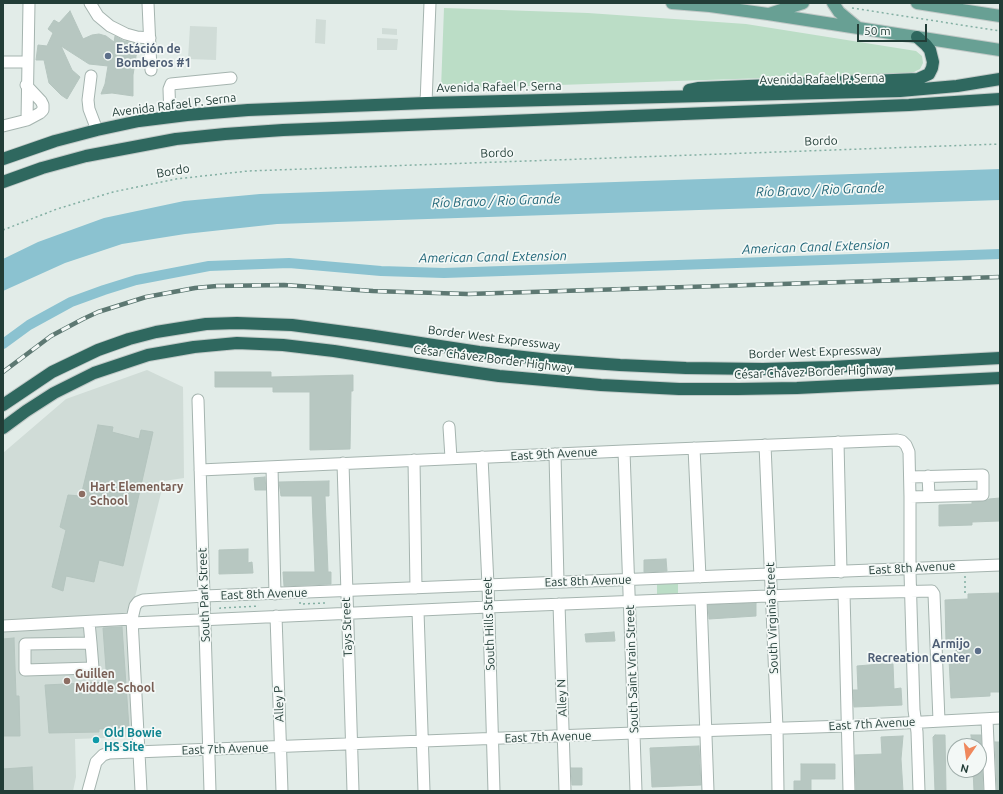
<!DOCTYPE html>
<html>
<head>
<meta charset="utf-8">
<style>
	body { margin:0 }
	#map { position:relative; width:1003px; height:794px; overflow:hidden; background:#e2ece8; font-family:Ubuntu,sans-serif }
	canvas { display:block }
	.frame { position:absolute; inset:0; border:4px solid #223d37; pointer-events:none }
	.north { position:absolute; left:947px; top:738px; width:40px; height:40px; box-sizing:border-box; background:#f3f8f6; border:1px solid #9fadaa; border-radius:50%; rotate:193deg; font-size:11px; font-weight:700; line-height:16px; text-align:center; color:#223d37 }
	.north::after { content:''; display:block; margin:auto; width:14px; height:18px; background:#ef885d; clip-path:polygon(50% 0,100% 100%,50% 72%,0 100%) }
	.scale { position:absolute; left:857px; top:24px; width:70px; height:18px; box-sizing:border-box; border:2px solid #223d37; border-top:0; padding-left:5px; font-size:12px; line-height:14px; white-space:nowrap; color:#223d37; -webkit-text-stroke:3px #f3f8f6; paint-order:stroke }
</style>
</head>
<body>
<div id="map">
<canvas width="1003" height="794"></canvas>
<div class="frame"></div>
<div class="north">N</div>
<div class="scale">50 m</div>
</div>
<script>
const context = document.querySelector('canvas').getContext('2d');
context.lineJoin = 'round';
function paint(path, color) { context.fillStyle = color; context.fill(path, 'evenodd'); }
const toPath = rows => new Path2D(rows.map(r => 'M' + r).join(''));
function strokePath(path, color, width, dash) { context.strokeStyle = color; context.lineWidth = width; context.lineCap = dash ? 'butt' : 'round'; context.setLineDash(dash || []); context.stroke(path); }
function write(font, color, halo, rows, align = 'center') {
  context.font = font + ' Ubuntu,sans-serif'; context.lineWidth = 3.5; context.setLineDash([]); context.textBaseline = 'middle'; context.strokeStyle = halo; context.fillStyle = color; for (const [text, x, y, turn = 0] of rows) {
    context.save(); context.translate(x, y); context.rotate((+turn || 0) * Math.PI / 180); context.textAlign = isNaN(turn) ? turn : align; if (halo) context.strokeText(text, 0, 0); context.fillText(text, 0, 0); context.restore();
  }
}
const built = toPath([
	[316,19,326,20,325,44,315,43],
	[190,26,217,27,216,60,188,59],
	[382,28,397,29,397,35,382,34],
	[377,38,398,39,397,50,377,50],
	[147,370,183,387,184,478,164,481,135,597,128,614,134,737,75,739,76,777,73,791,3,791,3,453,66,399]
]);
const green = toPath([
	[444,8,588,13,746,24,916,51,922,56,923,63,920,69,912,73,441,89],
	[678,583,678,594,657,595,657,584]
]);
const water = toPath([
	[1000,169,1000,200,277,224,185,234,122,244,65,263,3,291,3,259,38,242,104,218,184,201,260,194]
]);
const canal = toPath([
	[3,344,29,325,71,302,104,290,136,280,209,266,289,263,381,271,444,273,1000,254]
]);
const building = toPath([
	[70,11,83,39,92,35,99,34,106,36,114,42,115,36,124,41,138,44,133,75,133,96,112,93,101,94,105,84,108,66,89,64,61,46,72,70,80,77,67,99,61,95,49,83,44,60,36,60,38,45,47,46,53,33,48,29,54,20,59,23,70,11],
	[215,372,271,372,271,377,353,375,353,391,351,391,350,449,310,450,310,392,273,392,273,387,215,387,215,372],
	[98,425,113,427,112,432,139,439,141,430,153,432,123,566,99,560,94,582,66,576,63,591,52,587,66,530,60,527,68,495,81,496,98,425],
	[265,477,266,490,255,490,254,478,265,477],
	[329,481,329,496,325,496,328,572,331,572,331,584,284,586,283,572,315,572,312,496,281,496,279,482,329,481],
	[1000,498,1000,521,972,522,972,525,939,526,939,505,972,504,972,502,986,501,989,499,1000,498],
	[248,549,248,563,252,562,253,573,219,574,219,550,248,549],
	[666,559,667,571,644,572,644,560,666,559],
	[1000,593,1000,692,990,692,990,696,951,698,949,659,956,658,956,643,946,642,945,600,968,599,968,594,1000,593],
	[756,603,756,616,709,619,708,605,756,603],
	[122,627,129,728,99,729,99,732,49,733,45,685,107,682,103,628,122,627],
	[614,632,615,641,586,642,585,634,614,632],
	[14,638,16,696,19,696,20,736,3,736,3,639,14,638],
	[881,664,893,664,894,689,901,688,902,705,854,707,853,690,858,690,857,666,881,664],
	[935,735,945,735,946,791,935,791,933,737,935,735],
	[971,735,981,735,983,791,974,791,973,770,979,770,979,746,972,746,971,735],
	[903,736,901,759,903,791,856,791,855,755,882,754,881,737,903,736],
	[995,742,1000,742,1000,791,997,791,995,742],
	[699,746,701,785,652,787,650,748,699,746],
	[801,764,835,764,835,779,811,779,811,791,794,791,794,781,801,781,801,764],
	[32,767,33,791,3,791,3,769,32,767],
	[571,768,582,768,582,785,572,785,571,768]
]);
const path = toPath([
	[852,8,1000,31],
	[3,230,57,209,113,192,176,179,248,171,1000,144],
	[965,576,965,593],
	[300,602,300,604,326,603],
	[220,609,220,608,259,606]
]);
const minor = toPath([
	[90,3,98,16,110,26,126,34,137,37,150,38],
	[148,3,151,70],
	[3,62,27,62],
	[91,76,88,100,89,109,97,130],
	[26,85,41,101,43,105,43,110,40,113,27,120],
	[426,103,430,3],
	[170,117,169,89,171,84,231,78],
	[3,126,27,120,29,3],
	[198,400,210,791],
	[449,427,451,458],
	[838,442,841,572],
	[765,445,777,728,778,791],
	[694,448,700,577],
	[624,451,636,791],
	[555,454,558,582],
	[482,457,488,585,494,791],
	[414,460,416,588],
	[343,463,353,791],
	[272,467,275,594],
	[200,470,624,451,897,440,902,441,906,445,909,452,910,497,910,572,914,710,917,732,919,791],
	[928,476,929,496],
	[910,477,983,475,983,495,910,497],
	[844,593,849,791],
	[701,599,708,791],
	[559,604,565,791],
	[418,611,424,791],
	[276,616,282,791],
	[89,622,91,643,93,668,25,670,25,644,91,643],
	[132,623,488,607,844,593,932,591,934,594,939,721],
	[3,626,132,619],
	[987,719,990,791],
	[88,791,96,762,103,755,109,753,634,733,846,726,1000,718],
	[141,791,132,619,135,606,138,602,143,600,204,596,1000,565]
]);
const major = toPath([
	[672,3,710,6,768,14,1000,50],
	[833,3,839,12,857,27],
	[917,3,1000,16],
	[769,14,803,3]
]);
const highway = toPath([
	[689,90,699,88,918,79,929,74,932,68,933,62,930,50,926,45,917,37],
	[3,159,55,141,97,130,139,121,187,115,248,110,426,103,900,91,957,86,1000,79],
	[3,182,42,168,86,156,176,139,225,134,283,130,909,105,1000,99],
	[3,405,52,372,98,350,129,339,156,332,206,324,237,323,292,325,368,335,479,352,550,360,620,365,686,368,763,369,831,367,1000,358],
	[3,428,26,411,54,393,94,373,148,355,194,347,237,343,283,345,334,351,436,367,499,376,601,385,679,389,738,389,797,388,1000,378]
]);
const rail = toPath([
	[3,372,51,336,83,319,98,312,146,297,195,288,217,286,284,285,373,291,468,294,1000,277]
]);
const markers = [
	[108,56,4,"#5c6f8a"],
	[82,494,4,"#8d6e63"],
	[978,651,4,"#5c6f8a"],
	[67,681,4,"#8d6e63"],
	[96,740,4,"#0f9aa8"]
];
const serviceNames = [
	["Estáción de",116,49],
	["Bomberos #1",116,63],
	["Armijo",970,644,"right"],
	["Recreation Center",970,658,"right"]
];
const streetNames = [
	["Avenida Rafael P. Serna",822,79,-1],
	["Avenida Rafael P. Serna",499,87,-1],
	["Avenida Rafael P. Serna",174,105,-7],
	["Bordo",821,141,-2],
	["Bordo",497,153,-2],
	["Bordo",173,171,-10],
	["Border West Expressway",494,338,7],
	["Border West Expressway",815,352,-2],
	["César Chávez Border Highway",493,359,7],
	["César Chávez Border Highway",814,372,-2],
	["East 9th Avenue",554,454,-3],
	["East 8th Avenue",912,568,-3],
	["East 8th Avenue",588,581,-2],
	["East 8th Avenue",264,594,-2],
	["South Park Street",204,595,-92],
	["South Virginia Street",772,618,-92],
	["South Hills Street",489,624,-92],
	["Tays Street",347,627,-92],
	["South Saint Vrain Street",632,669,-92],
	["Alley N",562,698,-92],
	["Alley P",279,704,-92],
	["East 7th Avenue",872,724,-3],
	["East 7th Avenue",548,737,-2],
	["East 7th Avenue",225,749,-2]
];
const educationNames = [
	["Hart Elementary",90,487],
	["School",90,501],
	["Guillen",75,674],
	["Middle School",75,688]
];
const cultureNames = [
	["Old Bowie",104,733],
	["HS Site",104,747]
];
const waterNames = [
	["Río Bravo / Rio Grande",820,190,-2],
	["Río Bravo / Rio Grande",496,201,-2],
	["American Canal Extension",816,247,-2],
	["American Canal Extension",493,257,-1]
];
paint(built, '#d0dcd7');
paint(green, '#bbddc6');
paint(water, '#8bc2d0');
strokePath(canal, '#8bc2d0', 10);
paint(building, '#b7c7c1');
strokePath(building, '#b5c5bf', 1);
strokePath(minor, '#a5b4af', 13);
strokePath(major, '#c1c9c7', 14);
strokePath(highway, '#c1c9c7', 14);
strokePath(path, '#83afa3', 1.5, [2, 3]);
strokePath(minor, '#fff', 11);
strokePath(major, '#68a094', 12);
strokePath(highway, '#2f685f', 12);
strokePath(rail, '#5d7872', 4.5);
strokePath(rail, '#f3f8f6', 3, [9]);
for (const [x, y, r, color] of markers) { const dot = new Path2D(); dot.arc(x, y, r, 0, 2 * Math.PI); context.fillStyle = color; context.fill(dot); strokePath(dot, '#f3f8f6', 1.5); }
write('bold 12px', '#4e5e75', '#f3f8f6', serviceNames, 'left');
write('12px', '#223d37', '#f3f8f6', streetNames);
write('bold 12px', '#785e54', '#f3f8f6', educationNames, 'left');
write('bold 12px', '#0d838f', '#f3f8f6', cultureNames, 'left');
write('italic 13px', '#1e6477', '#f3f8f6', waterNames);
</script>
</body>
</html>
